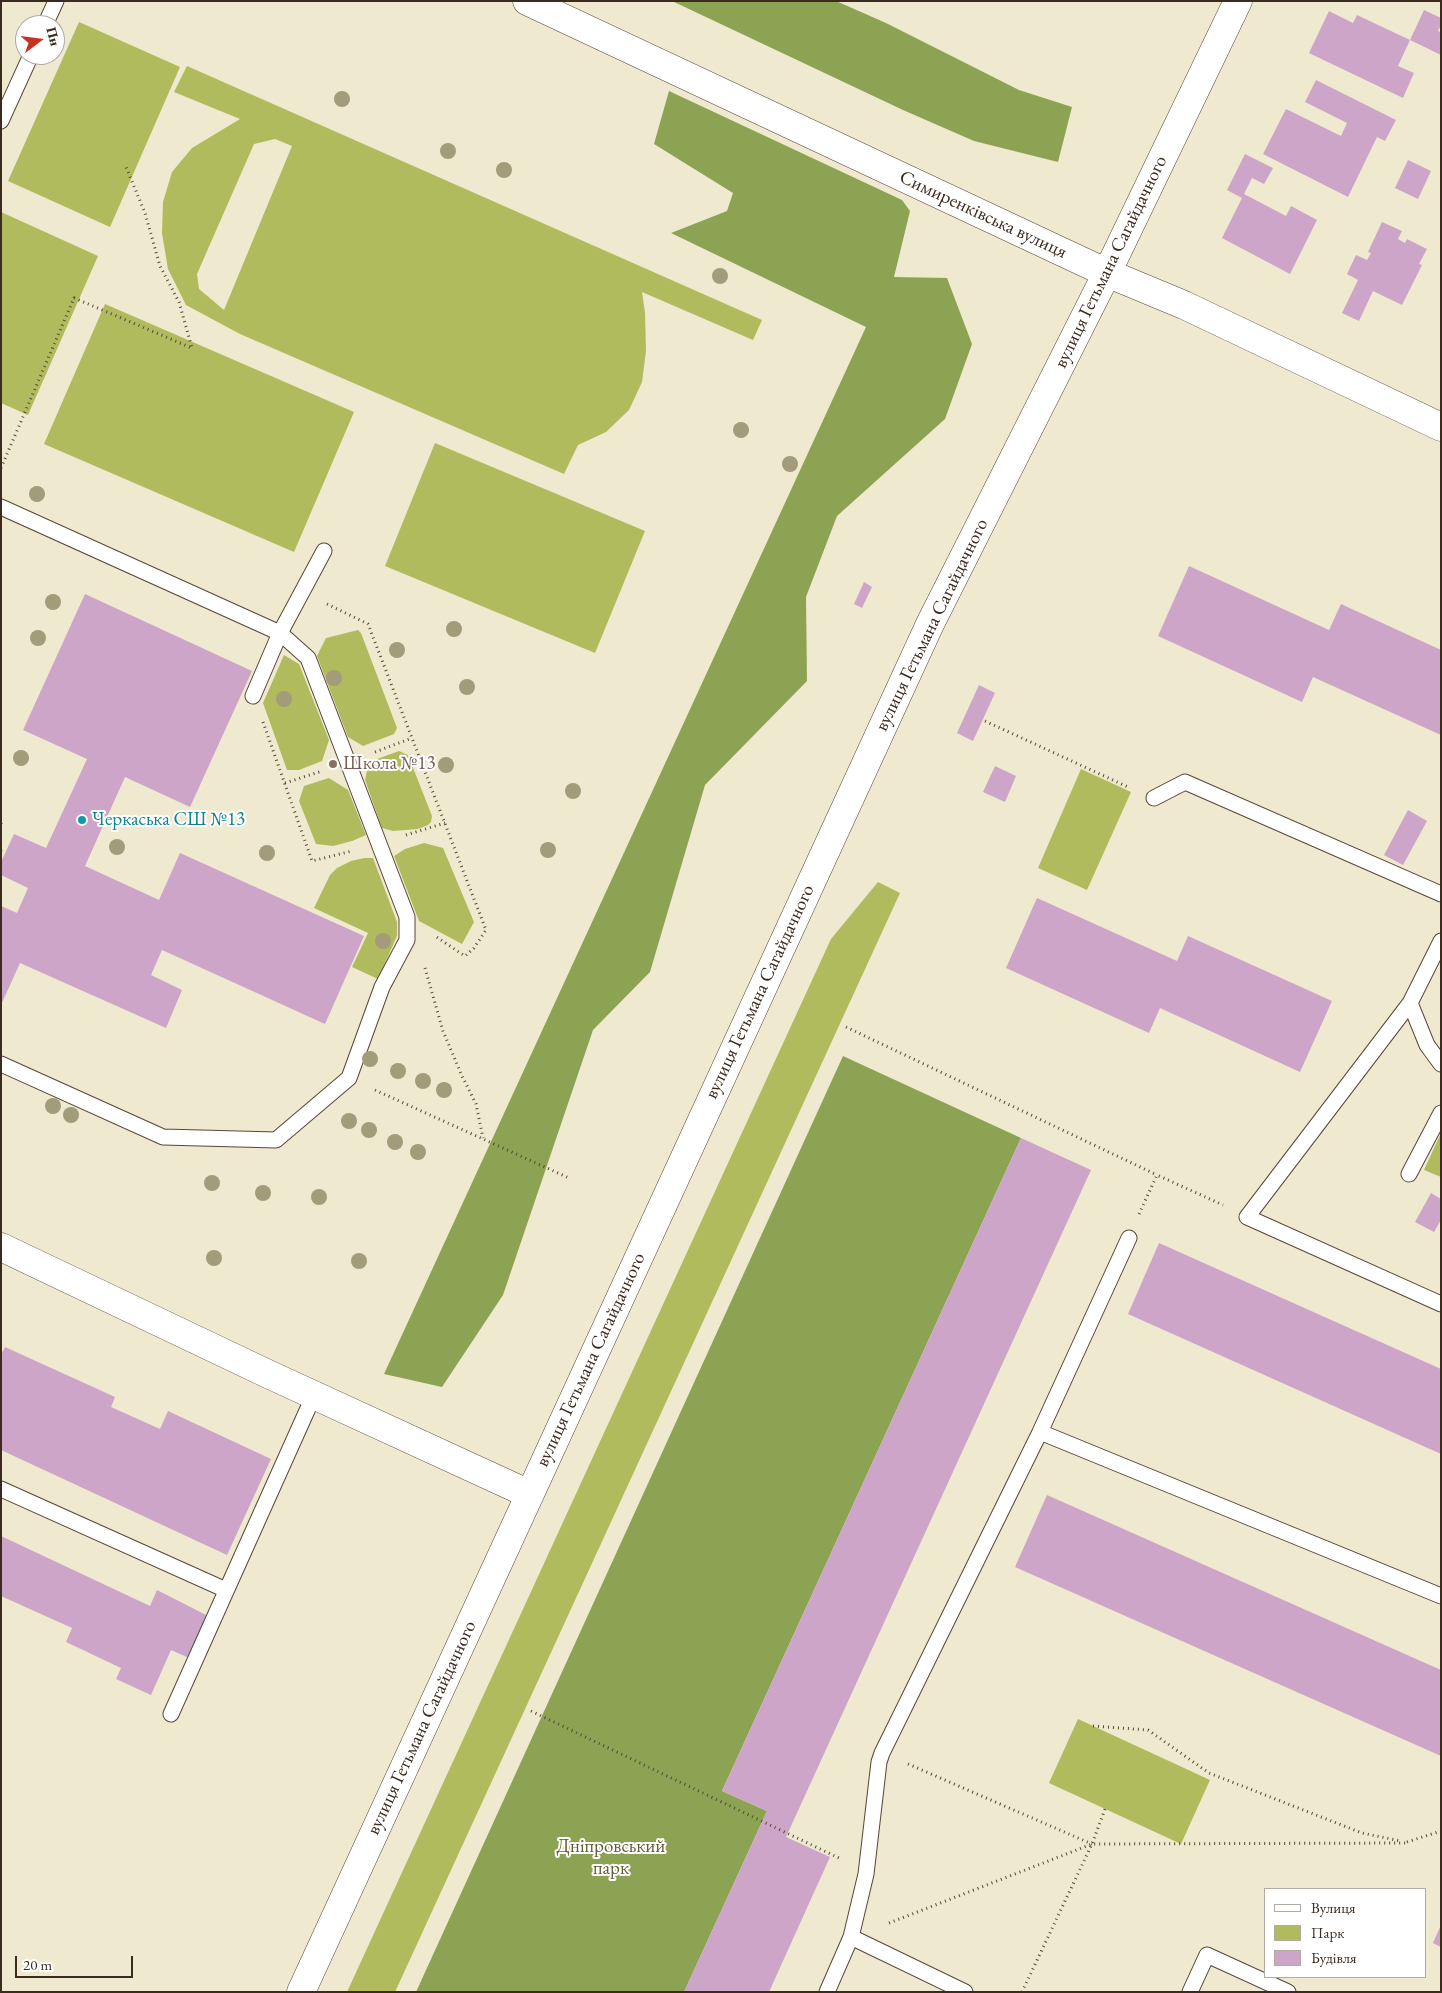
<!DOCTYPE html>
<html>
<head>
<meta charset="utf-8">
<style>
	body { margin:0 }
	#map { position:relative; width:1442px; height:1993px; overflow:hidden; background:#eee9cf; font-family:"EB Garamond",serif }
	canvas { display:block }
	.frame { position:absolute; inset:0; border:2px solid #3b2a1e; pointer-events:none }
	.legend { position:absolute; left:1264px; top:1888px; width:162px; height:90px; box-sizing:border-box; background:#fff; border:1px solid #b1aaa5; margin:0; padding:6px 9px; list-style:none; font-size:15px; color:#3b2a1e }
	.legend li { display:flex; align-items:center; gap:10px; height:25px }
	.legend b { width:25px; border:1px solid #b1aaa5 }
	.north { position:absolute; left:15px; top:15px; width:50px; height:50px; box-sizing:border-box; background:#fff; border:1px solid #b1aaa5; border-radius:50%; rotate:75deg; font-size:14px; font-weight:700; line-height:20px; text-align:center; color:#3b2a1e }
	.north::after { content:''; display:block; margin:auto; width:18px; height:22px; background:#c8321e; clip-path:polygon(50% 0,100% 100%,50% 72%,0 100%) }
	.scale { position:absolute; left:15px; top:1956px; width:118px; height:22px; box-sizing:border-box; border:2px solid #3b2a1e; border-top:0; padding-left:6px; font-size:15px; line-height:18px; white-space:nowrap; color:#3b2a1e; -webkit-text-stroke:4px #fff; paint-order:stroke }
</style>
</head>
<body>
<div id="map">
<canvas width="1442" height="1993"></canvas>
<div class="frame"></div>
<ul class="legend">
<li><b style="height:6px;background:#fff"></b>Вулиця</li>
<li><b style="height:14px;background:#b0bb5d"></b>Парк</li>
<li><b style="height:14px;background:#cda5c9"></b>Будівля</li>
</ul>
<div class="north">Пн</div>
<div class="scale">20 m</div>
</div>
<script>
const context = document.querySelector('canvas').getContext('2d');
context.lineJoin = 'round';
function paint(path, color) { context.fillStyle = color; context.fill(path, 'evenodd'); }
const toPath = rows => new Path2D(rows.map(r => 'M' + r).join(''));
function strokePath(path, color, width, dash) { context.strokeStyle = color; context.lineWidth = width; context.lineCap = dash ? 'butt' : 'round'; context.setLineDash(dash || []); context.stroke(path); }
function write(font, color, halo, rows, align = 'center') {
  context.font = font + ' "EB Garamond",serif'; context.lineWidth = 4; context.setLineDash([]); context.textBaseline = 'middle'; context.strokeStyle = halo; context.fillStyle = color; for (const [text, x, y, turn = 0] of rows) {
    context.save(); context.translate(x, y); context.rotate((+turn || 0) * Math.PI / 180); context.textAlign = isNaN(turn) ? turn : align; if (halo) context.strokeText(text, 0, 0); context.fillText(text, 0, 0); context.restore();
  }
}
const green = toPath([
	[79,22,180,67,110,227,8,181],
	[187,66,762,320,753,340,642,292,645,313,646,351,642,382,629,410,606,432,578,445,564,474,240,334,186,305,168,269,162,233,163,202,172,172,192,148,240,119,174,92],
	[275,139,292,146,224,310,199,289,197,274,254,144],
	[1,212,98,256,28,415,1,403],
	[105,304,354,412,294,552,44,444],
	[435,443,645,531,595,653,385,566],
	[358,630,361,633,397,728,394,734,363,746,348,737,317,656,326,638],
	[284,655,299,664,329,740,322,761,299,770,287,770,263,703],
	[399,751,408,755,432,816,431,822,428,825,418,829,393,831,382,828,365,780,369,762],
	[1081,769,1131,792,1087,890,1038,868],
	[329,778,348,790,366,835,352,841,333,846,316,844,299,801,304,786],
	[424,843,443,848,474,922,462,944,419,921,394,856,405,849],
	[364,858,373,858,397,922,397,936,378,979,352,967,368,933,314,908,330,875,337,868,351,861],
	[878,882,900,893,395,1992,347,1992,831,939],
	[1441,1133,1441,1177,1424,1170],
	[1078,1719,1210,1780,1181,1844,1049,1783]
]);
const forest = toPath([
	[672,1,836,1,886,23,1019,90,1072,107,1058,162,974,141,903,110],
	[669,91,902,200,910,211,894,277,947,278,972,344,945,419,837,516,806,597,807,681,705,785,650,972,593,1030,503,1295,442,1387,384,1374,866,327,671,233,727,211,733,193,654,144],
	[843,1056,1021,1138,722,1791,767,1811,684,1992,416,1992]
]);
const building = toPath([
	[1424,10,1441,18,1441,25,1438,31,1441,32,1441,55,1410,40],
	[1329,11,1353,23,1357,15,1410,40,1398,66,1414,73,1403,98,1309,53],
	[1316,80,1396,120,1385,141,1377,137,1348,197,1263,154,1286,109,1341,136,1347,123,1305,102],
	[1245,154,1273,168,1264,184,1252,178,1244,194,1286,216,1291,206,1317,220,1290,274,1222,238,1242,198,1227,190],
	[1408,160,1431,171,1418,199,1395,188],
	[1382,222,1402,231,1398,239,1405,243,1407,239,1427,249,1419,264,1422,265,1402,305,1373,291,1359,321,1342,313,1358,280,1347,274,1356,255,1367,260,1371,253,1368,252],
	[1189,566,1329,630,1341,604,1441,650,1441,735,1313,677,1302,702,1158,636],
	[864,582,872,587,862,608,854,604],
	[85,594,252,671,190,807,125,777,85,866,159,900,180,853,364,936,325,1024,162,950,151,975,182,990,166,1028,20,963,1,1005,1,906,17,913,28,888,1,875,1,862,14,834,46,848,87,759,23,730],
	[979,685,995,693,973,741,957,733],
	[995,766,1016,776,1005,802,983,792],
	[1408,810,1427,821,1403,865,1384,855],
	[1037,898,1177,961,1188,936,1332,1001,1300,1072,1160,1008,1149,1033,1006,968],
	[1021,1138,1091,1170,786,1837,830,1857,769,1992,684,1992,767,1811,722,1791],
	[1431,1193,1441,1199,1441,1220,1434,1232,1415,1222],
	[1159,1243,1441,1369,1441,1454,1128,1314],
	[5,1347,115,1397,111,1407,160,1429,168,1411,271,1459,227,1555,1,1450,1,1355],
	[1047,1495,1441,1670,1441,1756,1015,1567],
	[1,1536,150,1606,157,1590,208,1616,189,1658,171,1650,151,1695,116,1679,121,1668,66,1642,72,1628,1,1596],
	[1441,1925,1441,1947,1433,1943]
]);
const path = toPath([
	[1,468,74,298,192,348,179,302,160,266,145,213,126,167],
	[327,604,368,624,486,930,474,948,465,956,435,936],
	[985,721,1128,787],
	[263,722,312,861,352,851],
	[375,752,412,738],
	[285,783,322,771],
	[1,823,1,825],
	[406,835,445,823],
	[1,851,5,853],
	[425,968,443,1031,462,1076,476,1104,483,1138],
	[846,1027,1157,1175],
	[375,1090,569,1178],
	[1139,1214,1157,1175,1223,1205],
	[531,1711,839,1858],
	[1093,1726,1148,1730,1209,1773,1362,1833,1401,1841],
	[908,1764,1092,1844],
	[1407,1842,1441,1831],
	[889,1923,1092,1844,1409,1843],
	[1022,1992,1092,1844,1105,1809]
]);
const service = toPath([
	[45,25,56,1],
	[1,121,31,55],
	[1,507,280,633,253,696],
	[1154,798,1185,782,1441,894],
	[1441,941,1410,1003,1247,1217,1441,1304],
	[1410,1003,1427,1045,1441,1064],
	[1,1064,163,1137,276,1140,349,1078,382,987,407,940,407,917,308,658,280,633,324,551],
	[1409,1174,1441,1113],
	[1129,1238,1040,1432,1441,1596],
	[1,1489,226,1590],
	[171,1714,314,1395],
	[851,1937,965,1992],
	[827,1992,851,1937,866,1874,879,1762,882,1753,1040,1432],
	[1190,1992,1207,1955,1288,1992]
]);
const minor = toPath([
	[1,1247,268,1374,529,1494]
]);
const tertiary = toPath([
	[1107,273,1184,305,1441,427]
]);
const secondary = toPath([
	[527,1,1107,273],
	[301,1992,930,624,1107,273,1238,1]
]);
const trees = [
	[342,99],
	[448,151],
	[504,170],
	[720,276],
	[741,430],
	[790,464],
	[37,494],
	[53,602],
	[454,629],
	[38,638],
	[397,650],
	[334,678],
	[467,687],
	[284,699],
	[21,758],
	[446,765],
	[573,791],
	[117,847],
	[548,850],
	[267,853],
	[383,941],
	[370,1059],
	[398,1071],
	[423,1081],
	[444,1090],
	[53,1106],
	[71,1115],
	[349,1121],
	[369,1130],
	[395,1142],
	[418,1152],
	[212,1183],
	[263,1193],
	[319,1197],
	[214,1258],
	[359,1261]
];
const markers = [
	[333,764,5,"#8d6e63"],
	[82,820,5,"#0f9aa8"]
];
const streetNames = [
	["Симиренківська вулиця",983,215,25],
	["вулиця Гетьмана Сагайдачного",1111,262,-64],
	["вулиця Гетьмана Сагайдачного",932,625,-64],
	["вулиця Гетьмана Сагайдачного",760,992,-65],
	["вулиця Гетьмана Сагайдачного",591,1360,-65],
	["вулиця Гетьмана Сагайдачного",422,1728,-65]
];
const educationNames = [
	["Школа №13",343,764]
];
const cultureNames = [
	["Черкаська СШ №13",92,820]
];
const parkNames = [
	["Дніпровський",611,1847],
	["парк",611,1869]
];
paint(green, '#b0bb5d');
paint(forest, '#8ca354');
paint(building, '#cda5c9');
strokePath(service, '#564739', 17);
strokePath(minor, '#564739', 29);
strokePath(tertiary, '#564739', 29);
strokePath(secondary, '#564739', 29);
strokePath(path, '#564739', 3, [1, 4]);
strokePath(service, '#fff', 15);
strokePath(minor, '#fff', 28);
strokePath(tertiary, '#fff', 28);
strokePath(secondary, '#fff', 28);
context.fillStyle = '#a29c7a';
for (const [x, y] of trees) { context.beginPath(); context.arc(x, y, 8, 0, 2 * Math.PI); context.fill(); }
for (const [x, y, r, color] of markers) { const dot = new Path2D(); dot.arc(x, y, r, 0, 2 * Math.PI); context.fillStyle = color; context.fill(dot); strokePath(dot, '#fff', 2); }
write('19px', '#3b2a1e', '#fff', streetNames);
write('19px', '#785e54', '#fff', educationNames, 'left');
write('19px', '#0d838f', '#fff', cultureNames, 'left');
write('19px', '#645d34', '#fff', parkNames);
</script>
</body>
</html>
